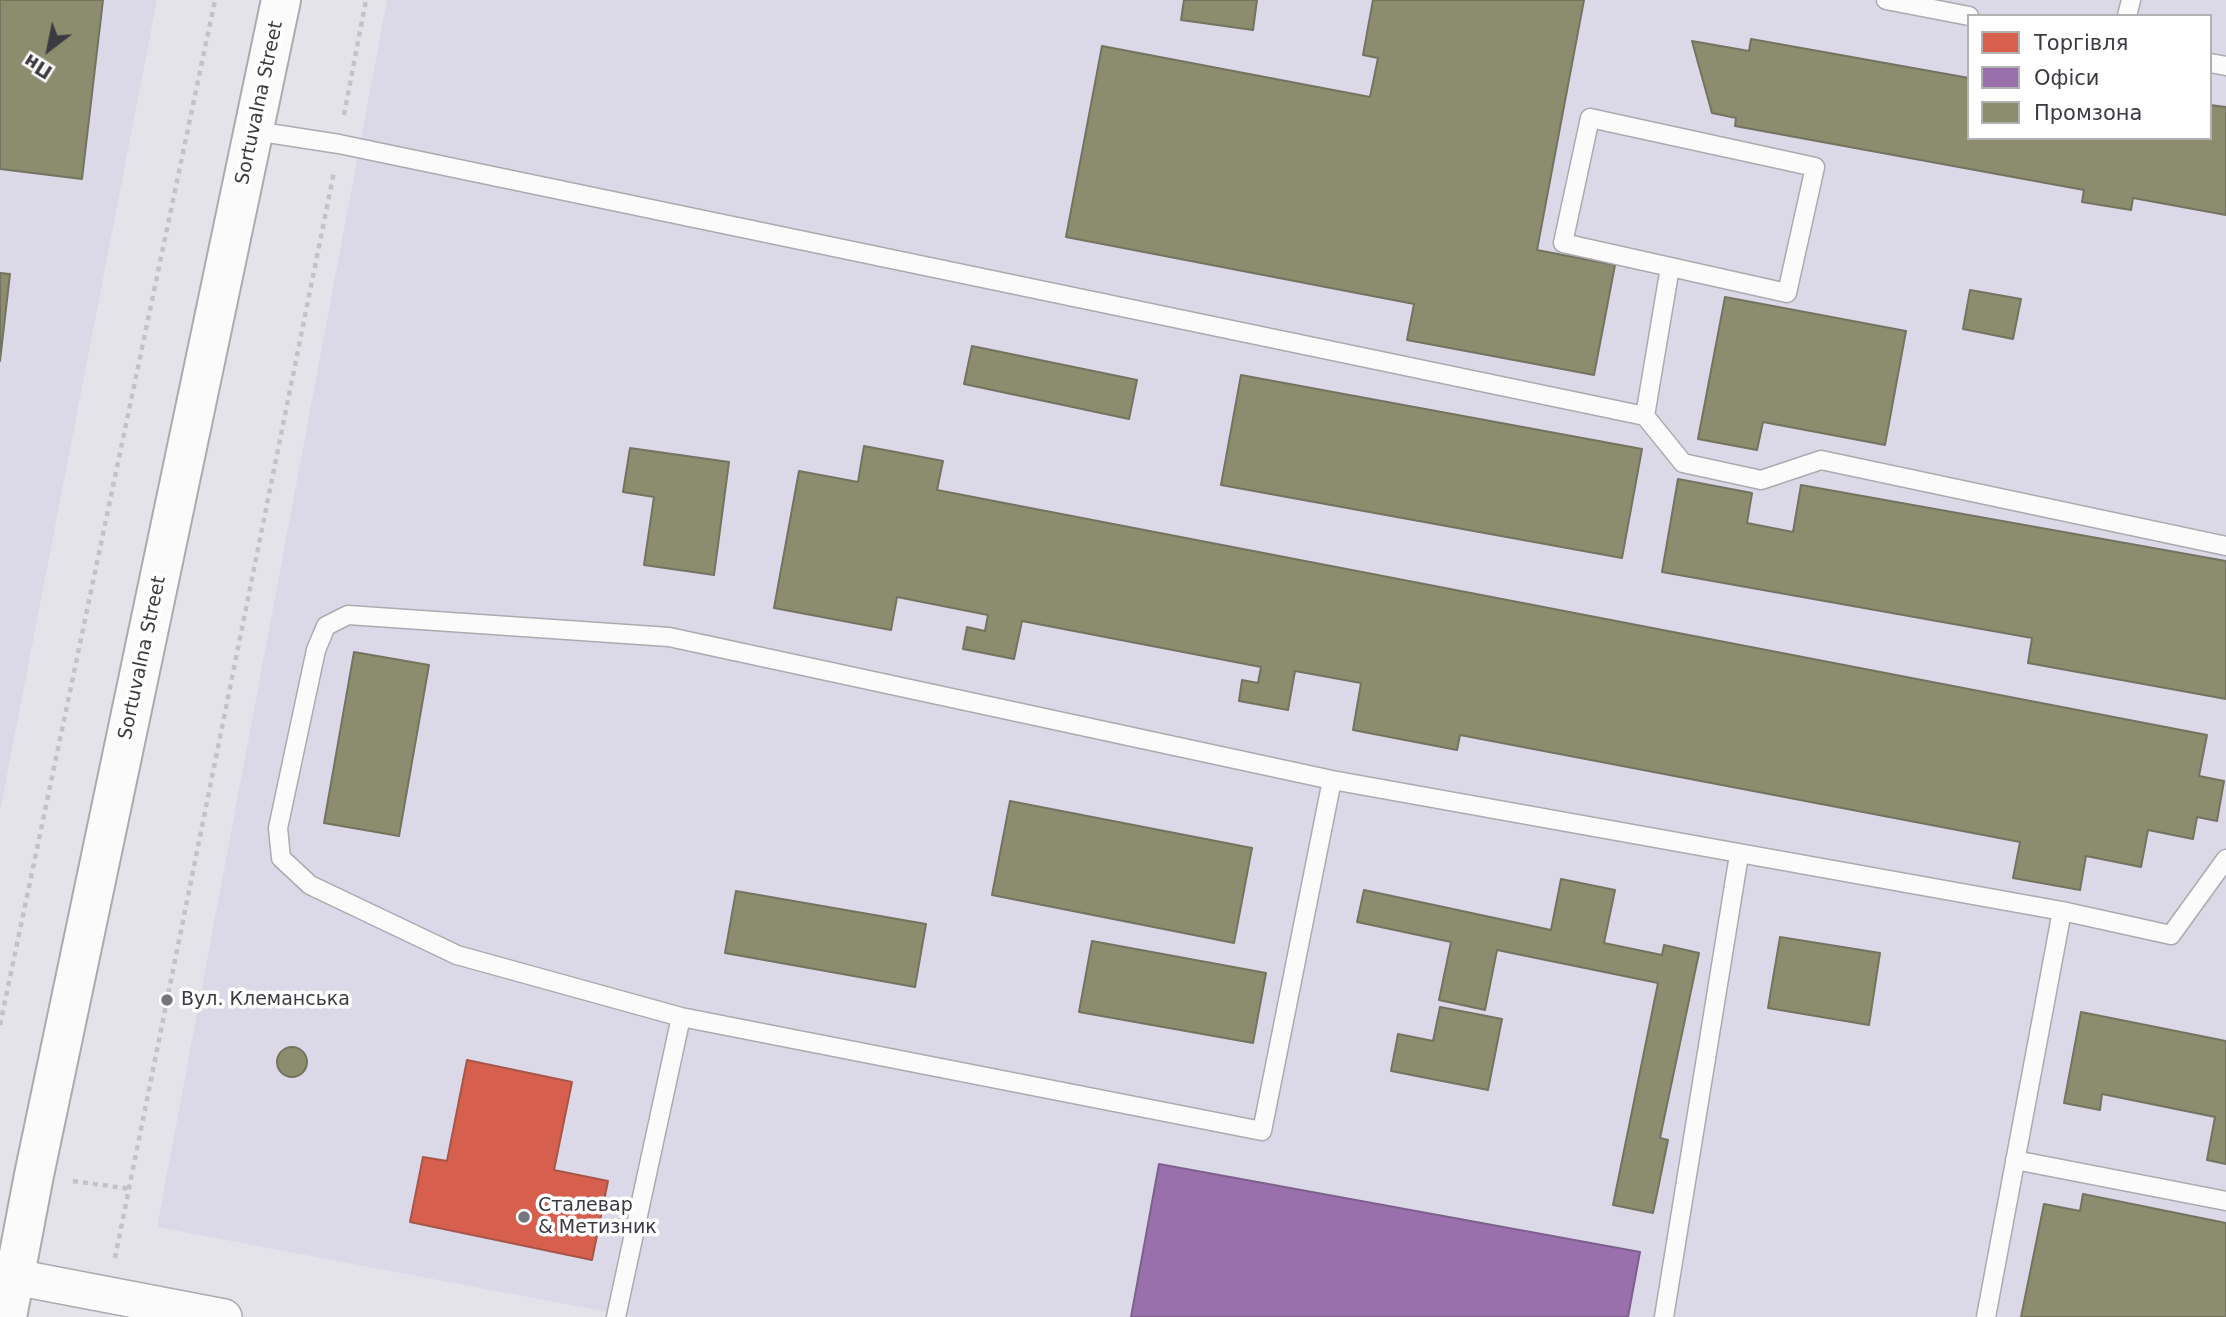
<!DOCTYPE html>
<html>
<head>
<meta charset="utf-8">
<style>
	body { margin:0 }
	#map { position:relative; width:2226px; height:1317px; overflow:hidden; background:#e4e3ea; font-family:"DejaVu Sans",sans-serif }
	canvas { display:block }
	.legend { position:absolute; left:1967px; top:14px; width:245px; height:126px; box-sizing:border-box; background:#fff; border:2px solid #b1b0b3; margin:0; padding:9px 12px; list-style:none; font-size:21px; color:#3b3a40 }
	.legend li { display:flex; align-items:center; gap:14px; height:35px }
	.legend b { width:35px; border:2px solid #b1b0b3 }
	.north { position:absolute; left:14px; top:14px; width:70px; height:70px; -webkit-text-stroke:5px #fff; paint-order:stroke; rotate:212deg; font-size:19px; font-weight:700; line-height:28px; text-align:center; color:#3b3a40 }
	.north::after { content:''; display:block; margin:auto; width:24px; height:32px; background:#3b3a40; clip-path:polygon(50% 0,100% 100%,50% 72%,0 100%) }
</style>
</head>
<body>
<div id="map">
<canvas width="2226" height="1317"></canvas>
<ul class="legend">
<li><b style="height:19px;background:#d6604d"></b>Торгівля</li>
<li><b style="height:19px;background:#9970ab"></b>Офіси</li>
<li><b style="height:19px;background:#8c8c6e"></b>Промзона</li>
</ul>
<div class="north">Пн</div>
</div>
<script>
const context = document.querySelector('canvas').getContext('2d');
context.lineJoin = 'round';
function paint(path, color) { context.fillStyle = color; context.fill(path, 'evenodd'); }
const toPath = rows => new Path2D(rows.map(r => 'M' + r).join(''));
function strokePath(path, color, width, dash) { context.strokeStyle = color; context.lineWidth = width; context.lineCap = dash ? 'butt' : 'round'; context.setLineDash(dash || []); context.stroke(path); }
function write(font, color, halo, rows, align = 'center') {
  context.font = font + ' "DejaVu Sans",sans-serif'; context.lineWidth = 7; context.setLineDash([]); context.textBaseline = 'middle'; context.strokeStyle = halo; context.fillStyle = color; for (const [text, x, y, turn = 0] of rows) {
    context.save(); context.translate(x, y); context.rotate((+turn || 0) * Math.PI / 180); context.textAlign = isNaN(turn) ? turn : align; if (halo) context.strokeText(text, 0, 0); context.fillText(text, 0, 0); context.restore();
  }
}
const built = toPath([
	[0,0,157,0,0,811],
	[387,0,2226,0,2226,1317,634,1317,157,1227],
	[1969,16,2210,16,2210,138,1969,138]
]);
const shops = toPath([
	[467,1060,572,1082,554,1170,608,1181,592,1260,410,1222,423,1157,447,1161,467,1060]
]);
const offices = toPath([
	[1159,1164,1640,1252,1628,1317,1131,1317,1159,1164]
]);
const industry = toPath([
	[0,0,103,0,82,179,0,169,0,0],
	[1184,0,1257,0,1253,30,1181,20,1184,0],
	[1373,0,1584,0,1537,250,1615,265,1594,375,1407,340,1414,304,1066,237,1102,46,1370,97,1378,58,1363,55,1373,0],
	[1751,39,1969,78,1969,138,2210,138,2210,105,2226,107,2226,215,2133,198,2131,210,2082,202,2084,190,1735,126,1736,118,1712,113,1692,41,1749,51,1751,39],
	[0,273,10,274,0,361,0,273],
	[1970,290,2021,299,2013,339,1963,329,1970,290],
	[1725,297,1906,331,1885,445,1763,422,1757,450,1698,439,1725,297],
	[972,346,1137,380,1129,419,964,384,972,346],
	[1241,375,1642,449,1622,558,1221,485,1241,375],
	[864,446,943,461,937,490,2207,735,2199,776,2224,781,2217,821,2197,817,2193,839,2148,830,2141,867,2086,856,2080,890,2013,878,2020,842,1460,735,1457,750,1353,730,1361,683,1295,671,1288,710,1239,701,1242,680,1258,683,1261,667,1022,621,1014,659,963,649,967,627,985,631,988,615,897,597,891,630,774,608,799,471,858,482,864,446],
	[630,448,729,462,714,575,644,565,654,497,623,492,630,448],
	[1678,479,1752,493,1747,523,1793,532,1801,485,2226,561,2226,699,2028,663,2032,638,1662,572,1678,479],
	[354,652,429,665,399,836,324,823,354,652],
	[1010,801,1252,848,1234,943,992,895,1010,801],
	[1561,879,1615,890,1604,943,1662,955,1664,945,1699,953,1660,1138,1668,1140,1653,1213,1613,1205,1658,983,1497,950,1485,1010,1439,1000,1451,942,1357,922,1364,890,1551,930,1561,879],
	[736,891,926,924,915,987,725,953,736,891],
	[1780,937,1880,953,1869,1025,1768,1008,1780,937],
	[1092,941,1266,973,1253,1043,1079,1012,1092,941],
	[1440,1007,1502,1019,1488,1090,1391,1071,1398,1034,1433,1041,1440,1007],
	[2081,1012,2226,1041,2226,1164,2207,1160,2215,1117,2102,1094,2100,1110,2064,1103,2081,1012],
	'277 1062a15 15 0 1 1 30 0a15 15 0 1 1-30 0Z',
	[2083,1194,2226,1223,2226,1317,2021,1317,2044,1204,2080,1211,2083,1194]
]);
const path = toPath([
	[344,115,366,0],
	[0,1025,215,0],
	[73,1181,131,1189],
	[115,1258,334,172]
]);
const lane = toPath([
	[1886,0,1969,16],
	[2127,16,2131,0],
	[2210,63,2226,66],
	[1590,118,1815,167,1787,293,1563,243,1590,118],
	[255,131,339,144,1645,416,1683,463,1761,480,1821,460,2226,546],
	[1645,416,1670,267],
	[1332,780,1262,1131,681,1017,457,955,310,885,281,858,278,828,316,650,326,626,348,615,669,637,1332,780,2062,911,2171,935,2226,859],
	[2015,1160,2226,1201],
	[616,1317,681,1017],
	[1664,1317,1739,855],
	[1986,1317,2062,911]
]);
const street = toPath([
	[15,1277,224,1317]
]);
const secondary = toPath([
	[7,1317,34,1175,281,0]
]);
const markers = [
	[167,1000,7,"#76757c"],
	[524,1217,7,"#76757c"]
];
const streetNames = [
	["Sortuvalna Street",260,103,-78],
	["Sortuvalna Street",143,658,-78]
];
const poiNames = [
	["Вул. Клеманська",181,1000],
	["Сталевар",538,1206],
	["& Метизник",538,1228]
];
paint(built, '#dbd9e8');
paint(shops, '#d6604d');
strokePath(shops, '#a85549', 2);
paint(offices, '#9970ab');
strokePath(offices, '#7d608b', 2);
paint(industry, '#8c8c6e');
strokePath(industry, '#747360', 2);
strokePath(lane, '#abaaaf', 21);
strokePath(street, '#abaaaf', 38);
strokePath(secondary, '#abaaaf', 42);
strokePath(path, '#c3c2c6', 4.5, [5, 5]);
strokePath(lane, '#fbfbfc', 18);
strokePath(street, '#fbfbfc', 35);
strokePath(secondary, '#fbfbfc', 38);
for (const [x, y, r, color] of markers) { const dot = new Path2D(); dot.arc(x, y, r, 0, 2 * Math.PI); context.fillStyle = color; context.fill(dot); strokePath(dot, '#fff', 2.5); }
write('19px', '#3b3a40', '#fff', streetNames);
write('19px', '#3b3a40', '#fff', poiNames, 'left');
</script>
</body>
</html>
